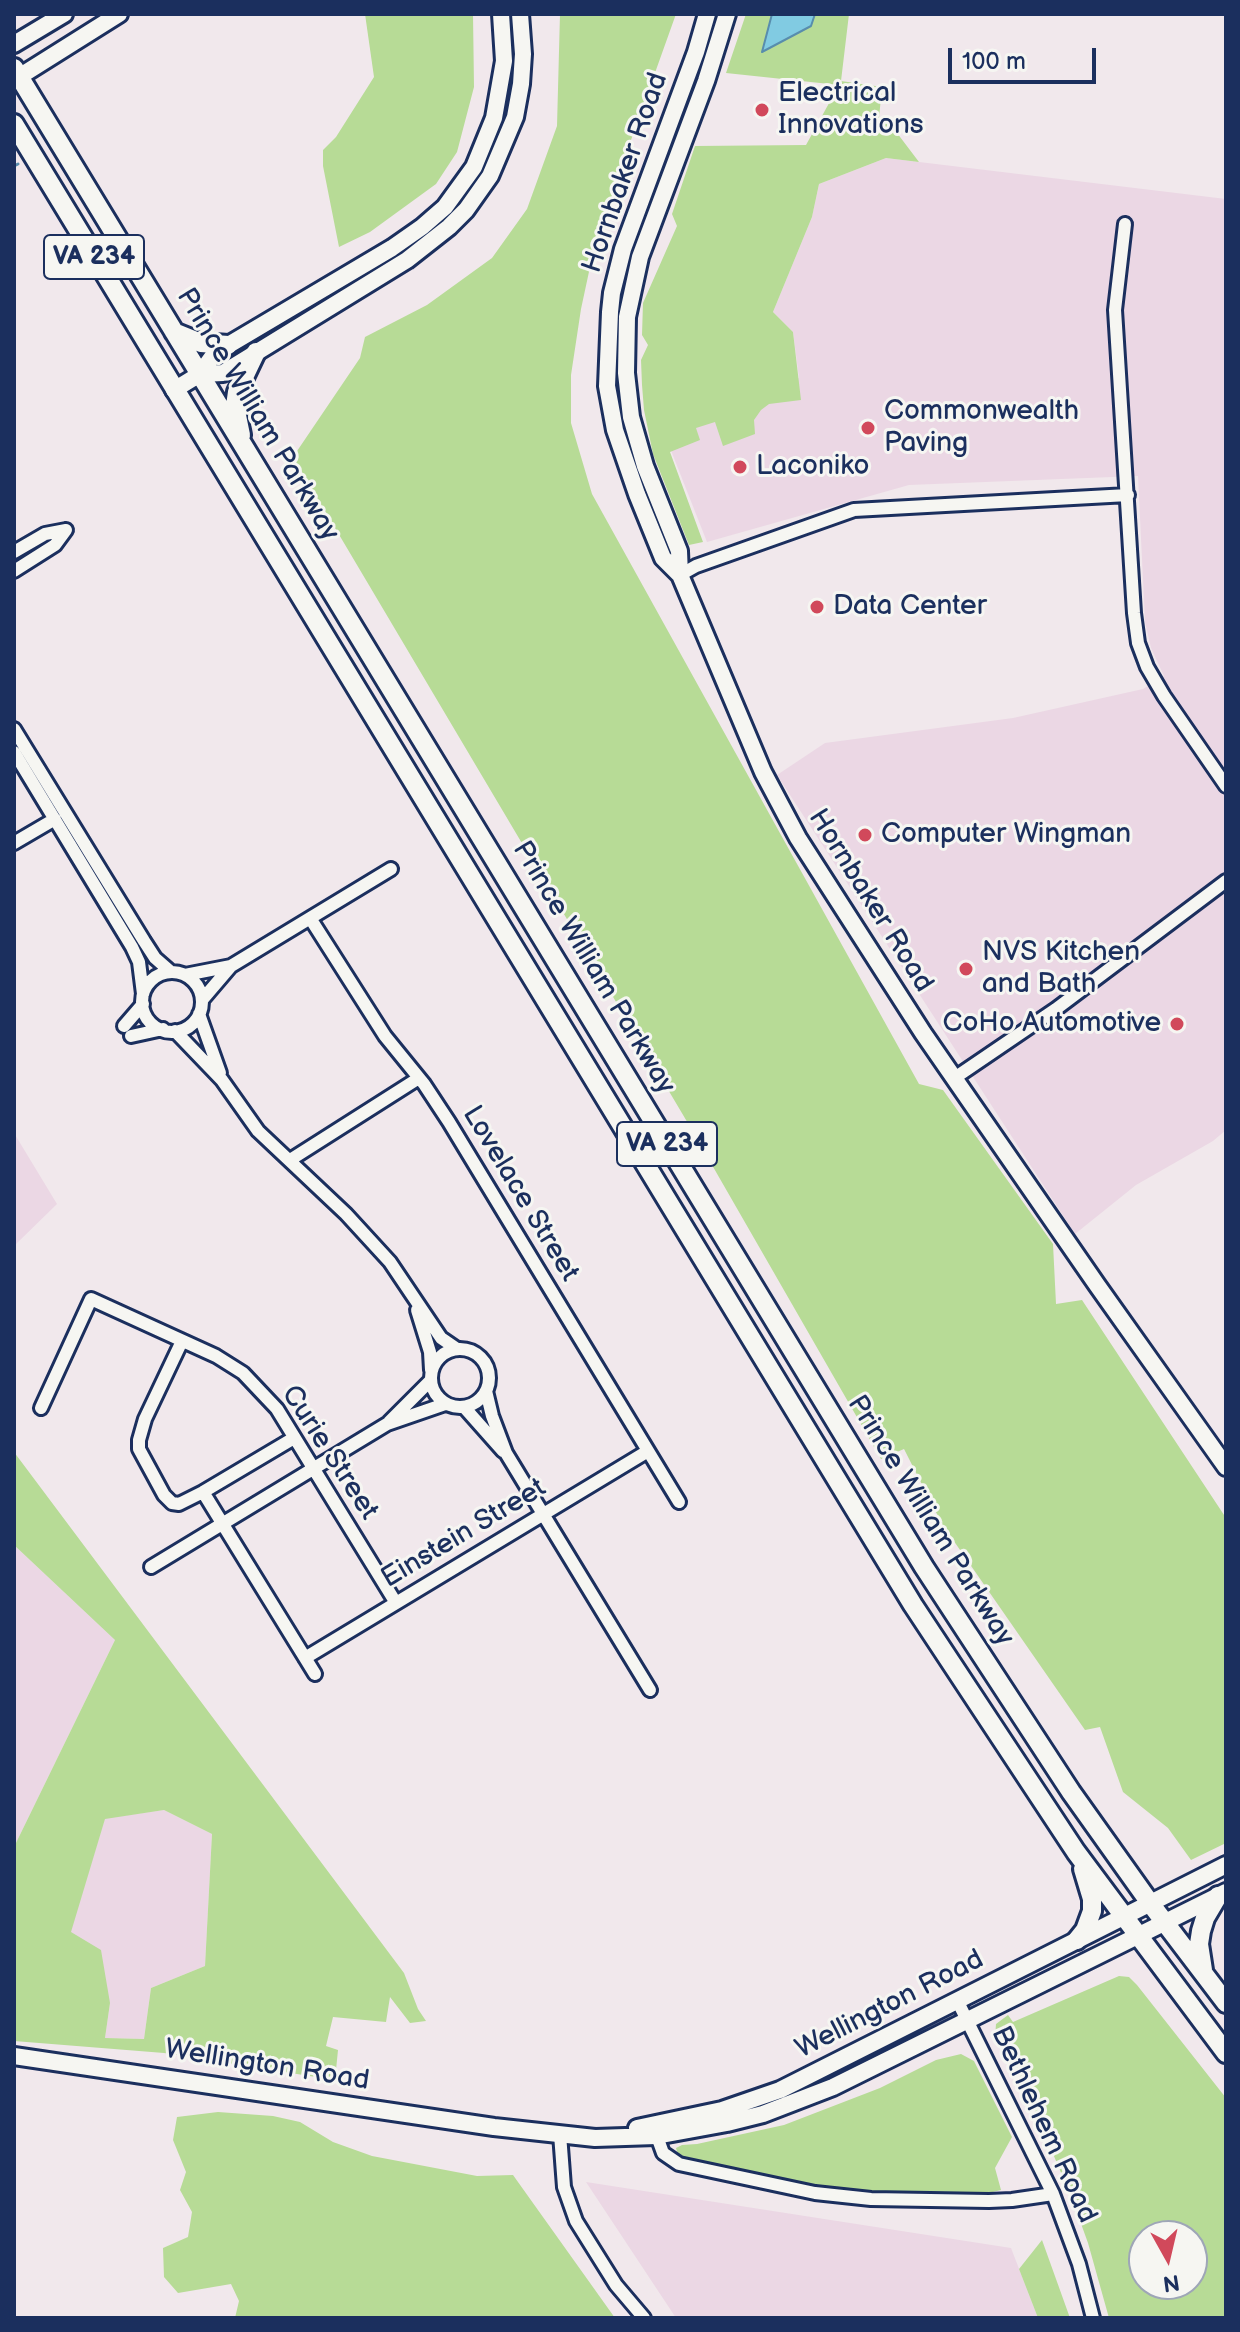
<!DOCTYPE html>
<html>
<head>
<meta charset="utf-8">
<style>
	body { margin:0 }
	#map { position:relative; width:1240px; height:2332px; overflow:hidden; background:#f1e8ec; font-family:"Balsamiq Sans",sans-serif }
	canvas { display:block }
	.frame { position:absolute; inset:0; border:16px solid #1b2f5e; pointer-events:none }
	.north { position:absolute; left:1128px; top:2220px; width:80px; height:80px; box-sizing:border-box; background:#f6f6f2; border:2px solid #9ea6b7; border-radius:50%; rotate:172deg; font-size:22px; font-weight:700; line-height:32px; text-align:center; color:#1b2f5e }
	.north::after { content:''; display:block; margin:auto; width:28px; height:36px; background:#d1495b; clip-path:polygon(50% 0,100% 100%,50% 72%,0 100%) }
	.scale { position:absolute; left:948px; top:48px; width:148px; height:36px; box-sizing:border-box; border:4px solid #1b2f5e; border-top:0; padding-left:10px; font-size:24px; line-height:28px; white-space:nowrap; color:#1b2f5e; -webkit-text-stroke:6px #f6f6f2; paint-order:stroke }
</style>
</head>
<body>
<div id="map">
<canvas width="1240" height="2332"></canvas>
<div class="frame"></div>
<div class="north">N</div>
<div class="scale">100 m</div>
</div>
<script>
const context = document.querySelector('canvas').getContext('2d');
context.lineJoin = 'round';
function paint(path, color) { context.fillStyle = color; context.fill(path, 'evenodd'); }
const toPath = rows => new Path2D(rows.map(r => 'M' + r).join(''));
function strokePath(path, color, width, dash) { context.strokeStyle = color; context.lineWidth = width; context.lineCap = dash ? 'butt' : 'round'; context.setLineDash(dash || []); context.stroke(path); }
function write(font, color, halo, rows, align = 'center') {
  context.font = font + ' "Balsamiq Sans",sans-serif'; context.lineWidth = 6; context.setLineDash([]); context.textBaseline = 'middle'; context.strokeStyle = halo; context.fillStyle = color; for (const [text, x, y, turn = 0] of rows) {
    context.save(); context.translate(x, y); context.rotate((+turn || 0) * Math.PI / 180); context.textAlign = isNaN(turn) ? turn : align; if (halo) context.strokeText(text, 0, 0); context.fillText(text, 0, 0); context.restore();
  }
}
const built = toPath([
	[886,158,1226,199,1226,1130,1213,1141,1136,1185,1075,1234,777,775,825,743,1013,718,1143,689,1164,676,1151,648,1145,622,1138,476,909,485,707,542,661,425,799,378,793,332,773,312,812,217,819,184],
	[14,1133,57,1204,14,1246],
	[14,1545,115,1640,14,1847],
	[164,1810,212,1834,205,1966,151,1988,144,2039,105,2038,110,2003,70,1932,105,1818],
	[586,2182,1011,2248,1038,2318,676,2318]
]);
const green = toPath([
	[365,14,473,14,474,87,457,152,436,184,370,232,339,247,323,166,323,150,336,137,374,77],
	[560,14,676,14,631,140,590,267,581,309,571,375,571,423,592,494,919,1084,943,1090,1053,1244,1056,1304,1082,1300,1226,1518,1226,1843,1191,1860,1168,1828,1123,1792,1100,1727,1085,1730,942,1524,904,1449,881,1459,689,1125,293,457,360,358,365,337,427,305,492,258,527,209,557,126],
	[746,14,849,14,841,81,882,87,879,118,894,129,919,162,886,158,819,184,812,217,773,312,793,332,801,400,769,404,761,410,754,420,755,434,723,446,715,422,696,428,700,440,670,452,703,542,689,545,653,454,644,410,642,385,641,360,648,345,642,335,643,303,677,226,672,214,695,146,806,145,839,85,726,73],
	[682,108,685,109,679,135,635,253,622,406,612,364,613,324,624,266],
	[14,1452,404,1973,418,2009,426,2021,410,2023,390,1997,386,2022,333,2017,326,2046,338,2050,335,2080,164,2053,14,2041,14,1847,115,1640,14,1545],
	[164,1810,212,1834,205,1966,151,1988,144,2039,105,2038,110,2003,101,1950,71,1932,105,1819],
	[1119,1976,1129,1977,1137,1985,1226,2098,1226,2318,1109,2318,1088,2243,1071,2196,1012,2058,995,2038,996,2024,1008,2015,1013,2022],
	[1144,2236,1192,2236,1192,2284,1144,2284],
	[961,2054,974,2061,1012,2137,995,2168,1001,2190,980,2195,821,2189,689,2158,678,2155,676,2148,682,2145,697,2144,784,2125,880,2088,936,2060],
	[218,2112,273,2116,300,2122,333,2142,372,2156,477,2176,513,2175,615,2318,235,2318,239,2301,231,2284,178,2293,164,2277,163,2248,188,2237,192,2212,180,2190,186,2172,173,2140,177,2117],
	[1042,2240,1070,2318,1038,2318,1019,2269]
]);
const water = toPath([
	[772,14,815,14,811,26,762,52,772,14]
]);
const stream = toPath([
	[14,166,18,164]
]);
const minor = toPath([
	[1125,224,1115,310,1134,613,1138,643,1147,667,1164,696,1226,786],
	[14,552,45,534,66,530],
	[14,571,55,545,66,530],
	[680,575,696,566,854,510,1128,495],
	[14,729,144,941,155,958,171,972],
	[14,752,132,947,139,962,143,994],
	[14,843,55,819],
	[310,918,385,1036,424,1084,449,1122,679,1502],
	'142 1002a30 30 0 1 1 60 0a30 30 0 1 1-60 0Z',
	[185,975,231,966],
	[202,1000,231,966,391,869],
	[199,1014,220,1073],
	[124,1026,143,1004],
	[175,1031,222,1080,258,1131,346,1214,390,1262,441,1338,457,1349],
	[131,1036,163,1029],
	[956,1077,1056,1009,1226,881],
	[290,1160,419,1078],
	[417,1310,430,1352,431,1370],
	[182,1341,145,1419,139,1440,139,1449,164,1495,172,1503,179,1504,203,1492,294,1438],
	'431 1378a29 29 0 1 1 58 0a29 29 0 1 1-58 0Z',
	[486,1391,492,1416,506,1453,650,1690],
	[464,1407,503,1451],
	[41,1408,91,1299,216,1356,243,1373,277,1409,396,1603],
	[389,1422,430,1381],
	[203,1492,315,1674],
	[151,1567,387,1424,445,1404],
	[305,1658,648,1451],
	[957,2000,1053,2194,1079,2264,1093,2318],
	[654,2128,663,2153,679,2164,815,2193,871,2199,989,2201,1012,2200,1053,2194],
	[560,2134,564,2187,576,2221,616,2285,644,2318]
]);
const major = toPath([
	[727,14,706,81,640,257,627,317,626,373,631,417,645,466,679,551,680,575,763,772,798,838,923,1033,1097,1285,1226,1467],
	[14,44,64,14],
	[14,80,119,14],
	[200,374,223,373,407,260,449,227,466,210,490,176,515,117,521,84,523,54,520,14],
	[174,390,200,374,215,353,392,248,422,227,445,207,474,167,494,118,504,61,501,14],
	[680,575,663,558,637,494,615,430,607,386,610,312,612,293,623,249,696,52,707,14],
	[14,2056,494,2127,595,2138,656,2136,727,2123,763,2114,833,2087,1226,1892],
	[637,2128,722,2110,780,2090,1226,1865]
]);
const highway = toPath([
	[14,68,924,1567,1071,1792,1150,1903,1226,2003],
	[14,124,913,1605,1076,1852,1226,2053],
	[174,332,201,343,228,345],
	[241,435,235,406,237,392,256,352],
	[1077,1940,1085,1930,1092,1911,1092,1899,1083,1869],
	[1203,1970,1199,1944,1201,1931,1205,1918,1218,1896]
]);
const markers = [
	[762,110,8,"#d1495b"],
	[868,428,8,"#d1495b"],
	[740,467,8,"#d1495b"],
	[817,607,8,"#d1495b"],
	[865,835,8,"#d1495b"],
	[966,969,8,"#d1495b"],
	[1177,1024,8,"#d1495b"]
];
const shields = [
	[94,257,100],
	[667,1144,100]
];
const shieldNames = [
	["VA 234",94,257],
	["VA 234",667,1144]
];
const poiNames = [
	["Electrical",778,94],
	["Innovations",778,126],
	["Commonwealth",884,412],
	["Paving",884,444],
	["Laconiko",756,467],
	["Data Center",833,607],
	["Computer Wingman",881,835],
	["NVS Kitchen",982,953],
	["and Bath",982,985],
	["CoHo Automotive",1161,1024,"right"]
];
const streetNames = [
	["Hornbaker Road",626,173,-71],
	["Prince William Parkway",257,415,59],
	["Hornbaker Road",870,901,58],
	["Prince William Parkway",593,968,59],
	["Lovelace Street",520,1194,59],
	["Curie Street",329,1453,57],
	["Prince William Parkway",930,1521,58],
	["Einstein Street",464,1534,-31],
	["Wellington Road",890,2005,-27],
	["Wellington Road",267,2066,9],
	["Bethlehem Road",1043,2125,65]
];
paint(built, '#ebd7e4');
paint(green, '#b7db96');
paint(water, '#81cbe2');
strokePath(water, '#588dad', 2);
strokePath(stream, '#588dad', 3);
strokePath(minor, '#1b2f5e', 18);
strokePath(major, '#1b2f5e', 22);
strokePath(highway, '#1b2f5e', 24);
strokePath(minor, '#f6f6f2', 12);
strokePath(major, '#f6f6f2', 16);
strokePath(highway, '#f6f6f2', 18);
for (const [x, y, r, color] of markers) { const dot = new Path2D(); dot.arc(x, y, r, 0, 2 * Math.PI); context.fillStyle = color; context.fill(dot); strokePath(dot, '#f6f6f2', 3); }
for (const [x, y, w] of shields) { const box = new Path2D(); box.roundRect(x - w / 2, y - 22, w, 44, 6); context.fillStyle = '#f6f6f2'; context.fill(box); strokePath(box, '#1b2f5e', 2); }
write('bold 26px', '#1b2f5e', null, shieldNames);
write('28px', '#1b2f5e', '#f6f6f2', poiNames, 'left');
write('28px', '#1b2f5e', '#f6f6f2', streetNames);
</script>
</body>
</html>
